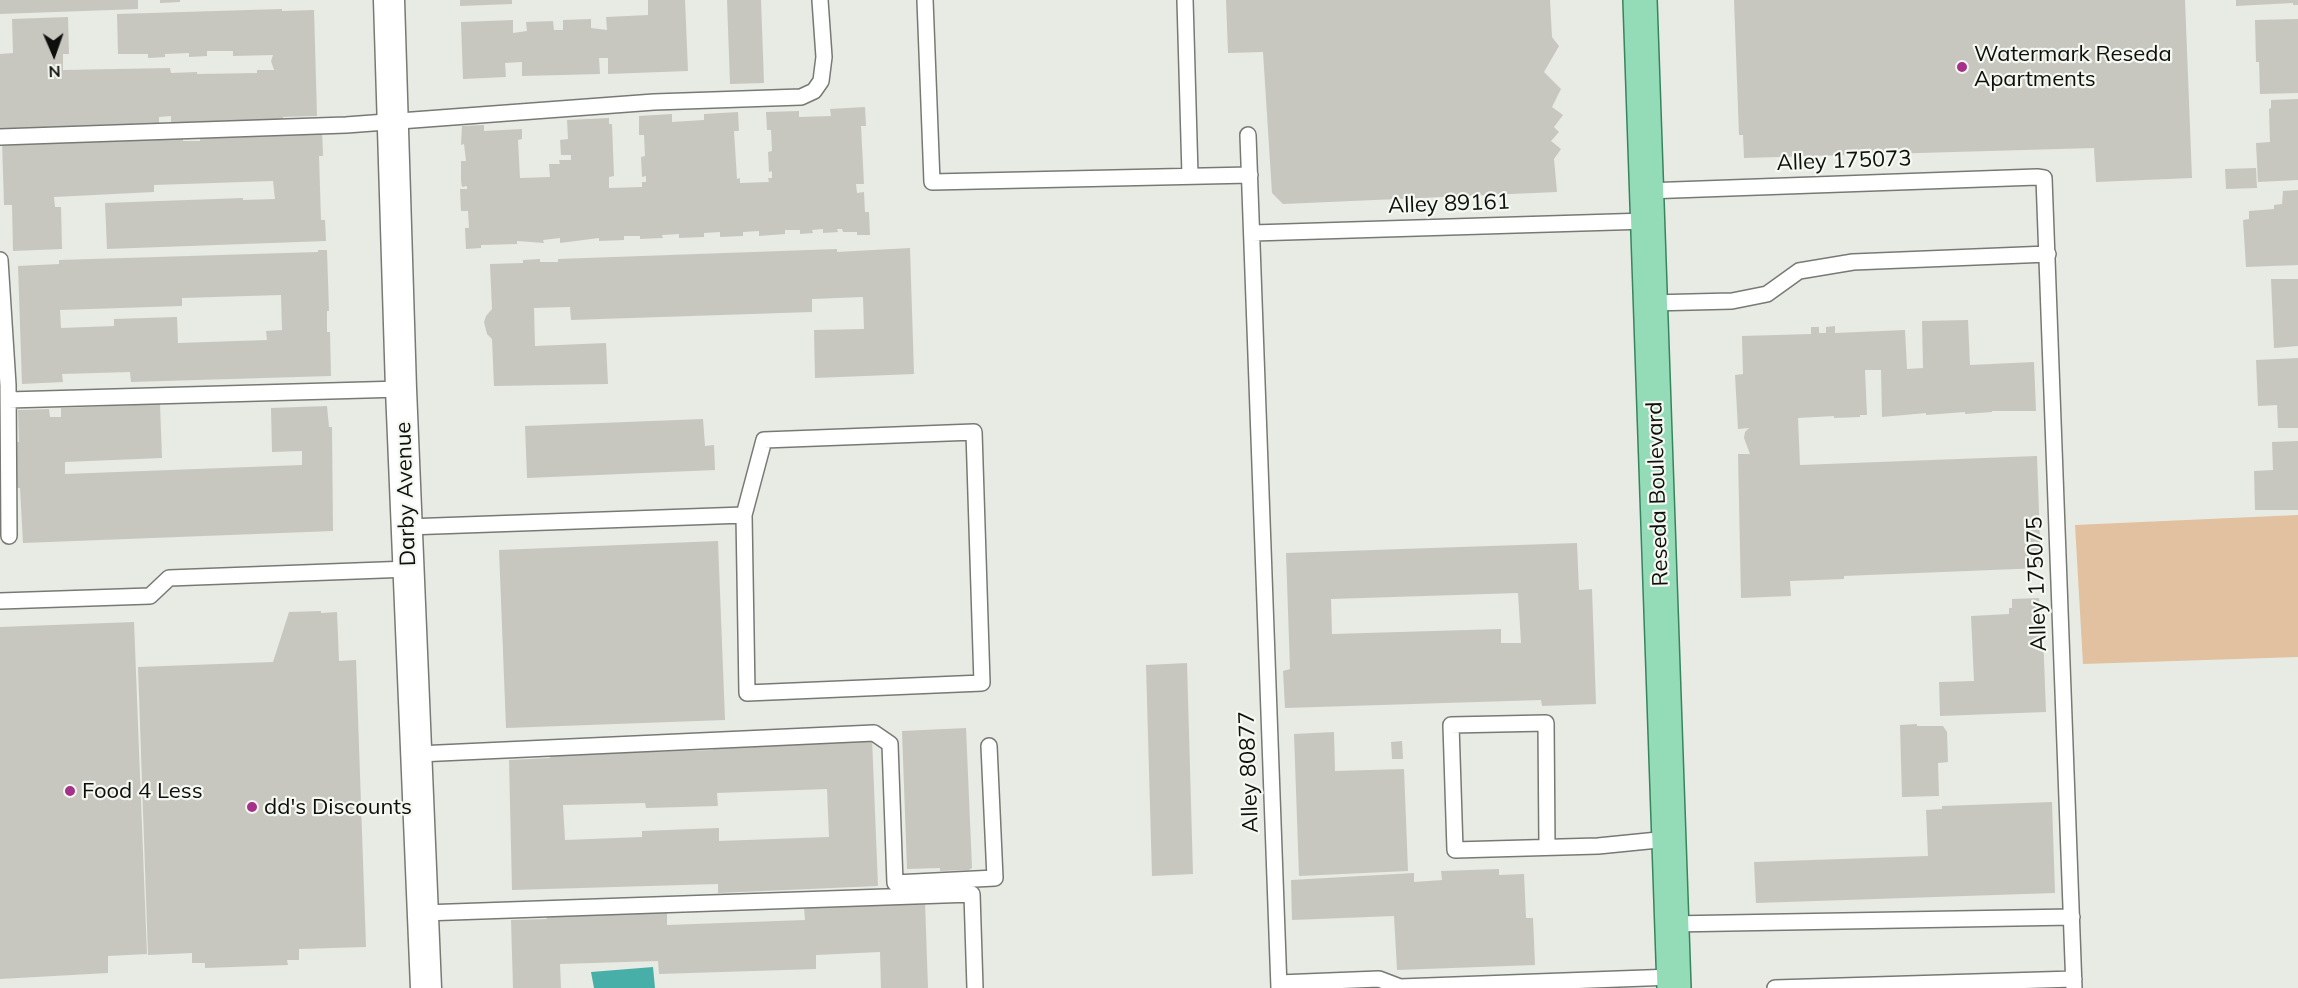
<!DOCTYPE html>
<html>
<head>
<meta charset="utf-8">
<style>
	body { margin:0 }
	#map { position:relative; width:2298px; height:988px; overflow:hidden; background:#e7ebe3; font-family:Mulish,sans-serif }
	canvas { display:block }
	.north { position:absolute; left:24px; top:24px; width:60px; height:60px; -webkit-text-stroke:4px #f4f8f0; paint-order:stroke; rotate:178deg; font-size:16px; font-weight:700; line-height:24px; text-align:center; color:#0e0f0d }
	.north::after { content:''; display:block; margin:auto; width:21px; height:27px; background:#0e0f0d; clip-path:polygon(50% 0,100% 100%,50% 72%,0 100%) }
</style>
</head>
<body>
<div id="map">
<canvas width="2298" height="988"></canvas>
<div class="north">N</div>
</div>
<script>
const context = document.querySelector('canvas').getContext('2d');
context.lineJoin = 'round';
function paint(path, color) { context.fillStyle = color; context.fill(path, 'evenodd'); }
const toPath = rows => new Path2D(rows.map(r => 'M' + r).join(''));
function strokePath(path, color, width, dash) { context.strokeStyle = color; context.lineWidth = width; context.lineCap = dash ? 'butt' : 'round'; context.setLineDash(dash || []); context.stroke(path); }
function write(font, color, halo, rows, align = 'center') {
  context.font = font + ' Mulish,sans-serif'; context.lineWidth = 4.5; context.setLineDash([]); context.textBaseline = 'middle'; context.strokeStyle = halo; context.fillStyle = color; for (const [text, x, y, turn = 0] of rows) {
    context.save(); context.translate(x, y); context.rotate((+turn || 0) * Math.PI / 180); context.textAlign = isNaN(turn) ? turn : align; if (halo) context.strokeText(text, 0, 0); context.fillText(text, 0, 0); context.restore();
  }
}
const green = toPath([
	[2298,515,2298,657,2083,664,2075,525]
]);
const water = toPath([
	[653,967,655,988,594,988,591,972]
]);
const building = toPath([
	[0,0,138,0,138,9,0,14],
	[160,0,180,0,180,2,160,3],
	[460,0,512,0,512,4,460,6],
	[648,0,685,0,688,71,608,74,608,58,599,58,600,74,522,76,522,62,505,63,506,77,463,79,461,22,513,20,513,33,527,31,526,22,553,21,554,30,563,30,563,20,591,19,591,28,607,30,606,17,648,15],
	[727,0,761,0,764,83,730,84],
	[1226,0,1550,0,1552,37,1559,46,1544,72,1561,89,1552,107,1563,115,1554,127,1559,132,1551,141,1561,149,1554,159,1557,192,1283,204,1272,193,1263,52,1228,53],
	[1734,0,2185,0,2192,178,2096,182,2094,148,1744,158,1743,135,1739,135],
	[2236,0,2298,0,2298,5,2293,5,2293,3,2236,6],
	[282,9,282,11,314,10,317,116,283,117,283,119,171,123,171,116,159,117,159,124,0,129,0,54,13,53,12,19,68,17,69,54,63,54,63,70,170,68,171,73,197,72,197,74,257,73,257,70,274,70,271,61,273,55,233,56,233,51,207,51,207,56,189,57,189,53,165,54,165,57,148,58,148,54,118,54,117,14],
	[2298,19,2298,93,2260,94,2259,62,2256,62,2255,20],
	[2298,99,2298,180,2258,182,2256,143,2270,142,2269,109,2271,108,2271,100],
	[865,107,866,126,861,126,864,184,856,184,857,193,864,192,865,212,869,212,870,235,857,235,857,232,843,232,842,229,837,229,838,232,823,233,823,229,812,230,813,233,800,234,800,230,785,230,785,234,759,236,759,231,743,232,743,236,720,237,720,232,704,233,704,237,679,238,679,234,662,235,663,238,640,239,640,236,624,236,624,240,599,241,599,238,560,243,560,238,543,240,544,243,517,241,517,244,481,245,481,248,466,249,465,228,469,228,468,211,461,211,460,189,467,189,467,186,462,187,461,181,461,161,466,161,464,144,461,145,462,126,484,125,484,131,522,129,522,139,518,140,520,178,550,177,549,164,560,164,559,160,571,160,571,155,561,155,560,140,568,139,567,120,609,118,609,124,612,124,614,176,609,177,609,188,642,187,642,182,646,182,646,176,642,177,641,157,645,156,644,135,639,135,639,116,672,114,672,122,704,120,704,114,738,112,739,131,734,131,737,179,740,178,740,183,769,182,768,178,772,178,772,171,769,172,768,152,772,151,771,130,767,130,766,112,799,111,799,117,831,116,830,109],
	[322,129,323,156,319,156,321,220,325,220,326,241,107,249,105,203,243,198,243,200,275,199,273,181,154,185,154,192,54,197,55,207,61,207,62,249,13,251,12,205,4,205,2,141,183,134,183,141,200,141,200,134],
	[2256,168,2257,188,2226,189,2225,169],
	[2298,190,2298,265,2246,267,2243,220,2249,219,2249,211,2274,209,2274,205,2282,204,2283,191],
	[910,248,914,374,815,378,814,330,864,329,863,297,812,299,812,312,571,320,570,307,534,308,535,346,606,343,608,384,494,386,492,339,487,334,484,322,486,316,492,309,490,264,523,263,523,260,540,259,540,262,558,262,558,259,837,249,837,252],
	[318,250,327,250,329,311,327,311,327,332,330,332,331,376,131,382,130,372,62,374,63,382,22,384,18,266,59,264,59,260,318,252],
	[281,295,282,330,266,331,267,340,178,343,177,317,114,319,114,326,61,328,60,310,182,306,182,298],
	[2271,279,2298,279,2298,346,2274,348],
	[1968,320,1970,365,2034,362,2036,411,1992,411,1992,412,1965,414,1965,412,1926,415,1926,413,1882,417,1881,370,1865,370,1867,415,1860,415,1860,417,1834,418,1834,416,1798,418,1800,465,2037,456,2041,568,1844,576,1844,579,1790,581,1791,596,1741,598,1738,454,1750,454,1744,438,1745,432,1749,428,1738,429,1735,375,1743,374,1742,336,1811,334,1811,327,1819,327,1819,333,1826,333,1826,327,1835,326,1835,333,1905,330,1907,369,1923,368,1922,321],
	[2298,358,2298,428,2278,428,2277,405,2258,406,2256,360],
	[160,404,162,458,65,462,65,474,302,465,302,451,272,452,271,408,327,406,329,427,332,427,333,531,23,543,20,488,16,488,14,442,19,442,18,410,49,409,50,417,61,417,61,408],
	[703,419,705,446,714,445,715,470,527,478,525,426],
	[2298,441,2298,510,2255,510,2254,471,2273,470,2272,442],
	[718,541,725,720,506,728,499,550],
	[1577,543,1579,590,1592,589,1596,704,1542,706,1541,700,1285,708,1283,671,1290,669,1286,553],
	[1518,593,1521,643,1501,643,1501,629,1332,634,1331,599],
	[2039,598,2040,607,2042,607,2046,712,1940,716,1939,682,1974,681,1971,616,2009,614,2009,608,2012,608,2012,599],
	[321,611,321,613,337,612,339,661,356,660,366,947,299,949,299,960,287,960,288,965,205,968,205,963,192,963,192,953,148,955,138,667,273,662,289,612],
	[134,622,147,954,108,956,108,973,0,979,0,627],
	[1187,663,1193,874,1152,876,1146,665],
	[1917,724,1917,726,1943,726,1947,732,1948,762,1938,763,1939,796,1902,797,1900,725],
	[966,728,972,868,969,870,940,871,940,868,907,869,902,731],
	[1334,732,1335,771,1404,769,1408,871,1299,876,1294,734],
	[872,738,878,886,718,893,718,884,512,890,509,760,550,758,550,755,713,750,713,743],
	[827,789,829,837,719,841,719,828,642,831,642,837,565,840,563,805,645,803,646,808,718,806,717,793],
	[1402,741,1403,759,1392,759,1391,742],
	[2052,802,2055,893,1756,903,1754,862,1928,856,1926,810,1942,809,1942,806],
	[1499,869,1499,875,1524,874,1526,918,1533,918,1535,965,1397,970,1394,916,1292,920,1291,880,1414,873,1414,882,1442,880,1441,871],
	[925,902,928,988,881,988,880,952,816,955,816,969,659,974,658,961,560,964,561,988,513,988,511,920,547,919,546,916,667,911,667,925,805,920,804,907]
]);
const service = toPath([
	[925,0,932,182,1250,175],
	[1185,0,1190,175],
	[1248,135,1279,988],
	[0,137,346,125,654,102,801,97,814,91,821,81,824,57,820,0],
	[1646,191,2037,177,2044,178,2074,988],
	[1253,233,1647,221],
	[0,260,8,385,9,536],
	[1651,303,1732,301,1767,294,1799,271,1853,262,2048,254],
	[8,400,401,389],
	[974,432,982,683,747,693,744,515,764,440,974,432],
	[407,527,744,515],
	[0,601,150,596,169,578,409,569],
	[418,754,874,733,890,744,895,883,995,878,989,746],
	[1547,846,1546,723,1451,725,1455,850,1598,846,1668,839],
	[423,913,972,894,975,988],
	[1671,924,2072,917],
	[1279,983,1379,979,1400,987,1673,977],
	[1775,988,2074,979]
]);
const minor = toPath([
	[389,0,401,389,426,988]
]);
const primary = toPath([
	[1640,0,1674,988]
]);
const markers = [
	[1962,67,6,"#a5318b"],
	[70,791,6,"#a5318b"],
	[252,807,6,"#a5318b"]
];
const poiNames = [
	["Watermark Reseda",1974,54],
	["Apartments",1974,79],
	["Food 4 Less",82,791],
	["dd's Discounts",264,807]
];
const streetNames = [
	["Alley 175073",1844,161,-2],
	["Alley 89161",1449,204,-2],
	["Darby Avenue",406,494,-92],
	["Reseda Boulevard",1658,494,-92],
	["Alley 175075",2037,584,-92],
	["Alley 80877",1249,772,-92]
];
paint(green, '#e1c19f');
paint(water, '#48afa8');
paint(building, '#c8c7bf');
strokePath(service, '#777a74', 18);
strokePath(minor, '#777a74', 33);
strokePath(primary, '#37845e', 36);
strokePath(service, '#fff', 15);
strokePath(minor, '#fff', 30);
strokePath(primary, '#94dbb8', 33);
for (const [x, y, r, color] of markers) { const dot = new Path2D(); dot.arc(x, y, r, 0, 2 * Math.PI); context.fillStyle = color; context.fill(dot); strokePath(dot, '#f4f8f0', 2); }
write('22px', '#0e0f0d', '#f4f8f0', poiNames, 'left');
write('22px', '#0e0f0d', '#f4f8f0', streetNames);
</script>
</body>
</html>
